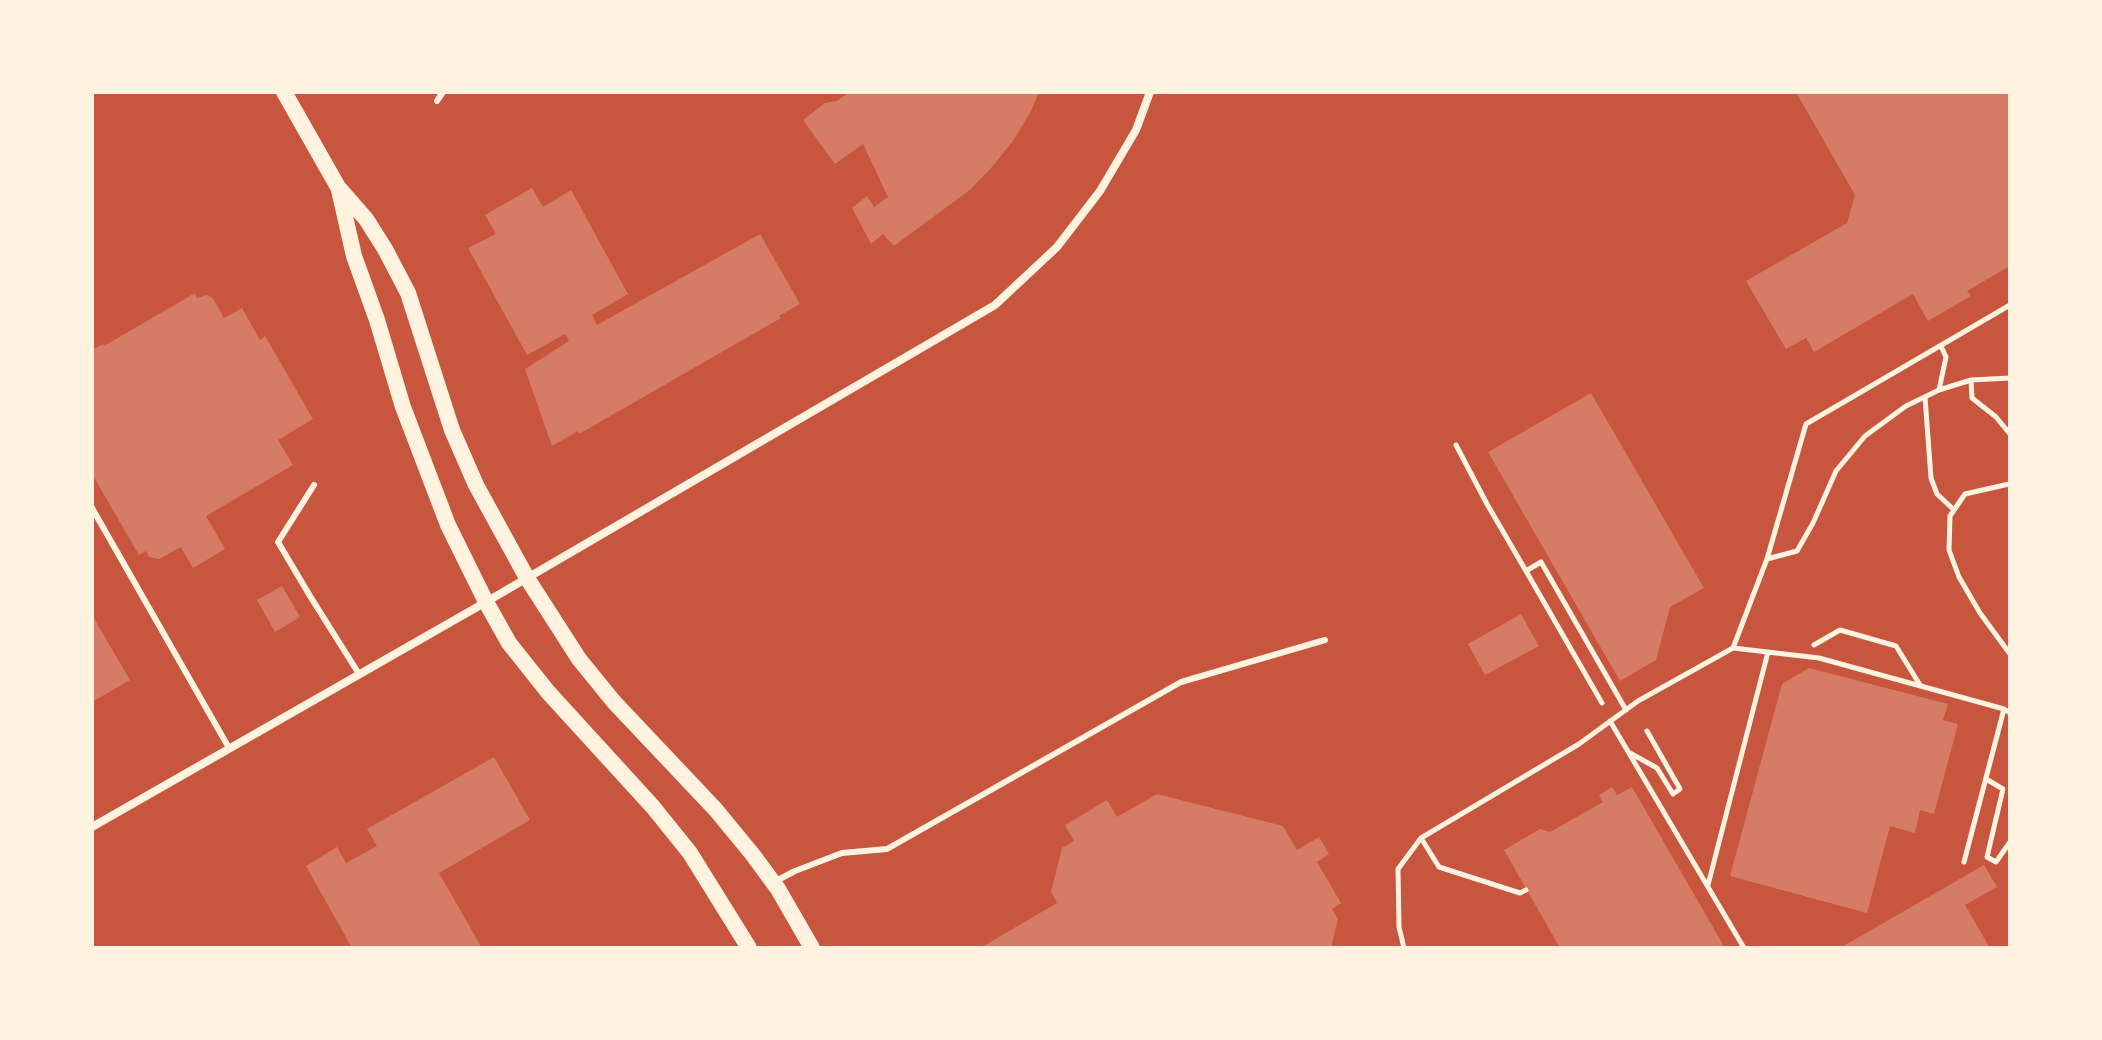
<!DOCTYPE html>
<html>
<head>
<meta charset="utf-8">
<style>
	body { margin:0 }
	#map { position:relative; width:2102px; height:1040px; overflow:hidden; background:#c8553d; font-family:Roboto,sans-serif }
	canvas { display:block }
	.frame { position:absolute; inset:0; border:94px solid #fff3e0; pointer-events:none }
</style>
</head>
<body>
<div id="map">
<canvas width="2102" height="1040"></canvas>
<div class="frame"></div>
</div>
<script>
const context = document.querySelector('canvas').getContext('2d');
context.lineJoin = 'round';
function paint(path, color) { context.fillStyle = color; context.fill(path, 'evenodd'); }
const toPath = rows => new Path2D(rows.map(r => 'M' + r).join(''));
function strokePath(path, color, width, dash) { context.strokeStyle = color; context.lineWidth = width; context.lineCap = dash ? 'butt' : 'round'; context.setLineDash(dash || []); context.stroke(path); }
const building = toPath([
	[849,92,1039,92,1031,111,1013,141,991,168,971,189,894,246,883,234,871,244,852,208,867,196,874,207,888,197,863,144,835,164,803,120,825,103,837,101],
	[1796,92,2010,92,2010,266,1967,291,1971,296,1928,321,1913,294,1814,352,1806,338,1786,349,1746,281,1847,223,1855,195],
	[532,188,543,207,571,190,628,294,592,315,597,325,760,234,800,304,779,316,781,318,579,434,578,431,552,446,525,369,569,341,565,334,527,355,468,248,496,234,485,215],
	[195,293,197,298,207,295,213,298,224,318,242,308,260,340,265,336,313,419,278,440,293,465,206,516,225,549,193,568,181,547,159,559,149,557,146,551,139,555,92,474,92,350,103,344,104,346],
	[1591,393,1704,588,1670,607,1656,660,1620,681,1488,452],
	[282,586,300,617,275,632,257,600],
	[1521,614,1539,646,1485,675,1468,644],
	[92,615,130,680,92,702],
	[1809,668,1948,704,1943,720,1958,724,1934,814,1920,810,1915,833,1890,826,1867,913,1730,876,1782,684],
	[494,757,530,820,439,873,482,948,352,948,306,866,337,847,346,863,377,846,367,829],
	[1612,787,1617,795,1632,787,1725,948,1560,948,1504,850,1540,829,1550,832,1603,802,1599,795],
	[1157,794,1283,826,1297,850,1319,837,1329,854,1317,862,1341,903,1332,909,1338,919,1331,948,980,948,1057,903,1051,892,1062,848,1074,841,1065,825,1107,800,1117,817],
	[1984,865,1997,887,1965,905,1990,948,1840,948]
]);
const path = toPath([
	[1971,380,1972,398,1996,417,2010,434],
	[1939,390,1946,357,1941,346],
	[1925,397,1931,478,1937,494,1953,509],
	[1456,445,1487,504,1526,571,1541,562,1626,710],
	[2010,485,2009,484,1965,494,1950,516,1949,550,1959,577,1980,613,2010,654],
	[1767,559,1797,551,1813,523,1836,471,1865,436,1906,406,1939,390,1971,380,2010,378],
	[1526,571,1602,703],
	[1814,645,1840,630,1896,646,1920,685],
	[1733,648,1767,559,1806,424,2010,305],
	[1610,721,1744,948],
	[1630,753,1657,768,1673,794,1680,789,1647,731],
	[1986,779,2003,789,1987,857,1996,862,2010,842],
	[1421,838,1439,867,1520,893,1526,890],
	[1964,862,2004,709],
	[1708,885,1768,652],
	[1404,948,1399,927,1398,869,1421,838,1579,744,1638,701,1733,648,1819,658,2004,709,2010,713]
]);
const service = toPath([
	[437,101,443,92],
	[314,485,278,542,310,596,359,674],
	[92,508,229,748],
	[774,882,795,871,842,853,887,849,1181,682,1325,640]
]);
const minor = toPath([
	[92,827,486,602,995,305,1057,247,1100,191,1136,130,1150,92]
]);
const secondary = toPath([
	[284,92,338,187,366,219,385,249,408,293,452,430,476,485,527,578,579,659,614,702,716,810,753,855,778,889,812,948],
	[339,190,354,256,377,320,403,407,448,525,486,602,509,643,548,692,653,807,690,853,749,948]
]);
paint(building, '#d67c66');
strokePath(path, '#fff3e0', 5);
strokePath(service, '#fff3e0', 6);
strokePath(minor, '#fff3e0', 8);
strokePath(secondary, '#fff3e0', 16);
</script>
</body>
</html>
